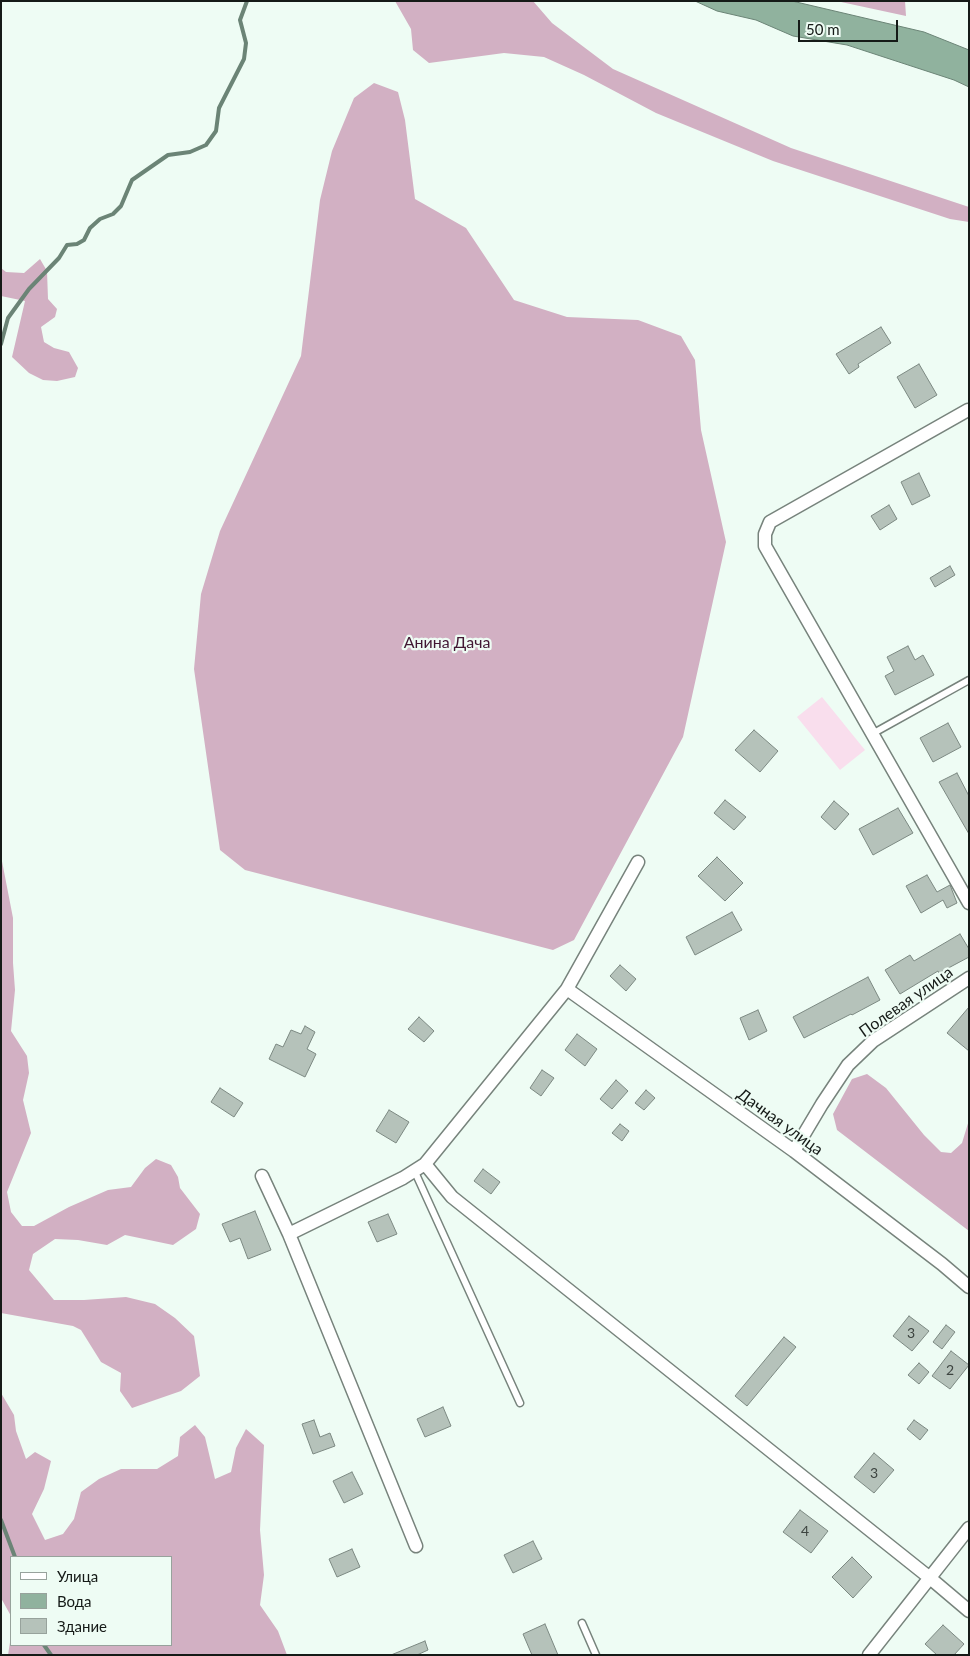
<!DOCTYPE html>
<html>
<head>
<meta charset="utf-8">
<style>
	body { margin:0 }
	#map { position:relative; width:970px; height:1656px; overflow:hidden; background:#eefcf4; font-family:Lato,sans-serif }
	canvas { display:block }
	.frame { position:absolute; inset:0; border:2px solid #151a17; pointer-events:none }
	.legend { position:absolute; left:10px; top:1556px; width:162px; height:90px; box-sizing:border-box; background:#eefcf4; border:1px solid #97a29c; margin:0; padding:6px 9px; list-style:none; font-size:15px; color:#151a17 }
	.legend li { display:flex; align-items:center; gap:10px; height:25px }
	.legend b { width:25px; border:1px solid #97a29c }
	.scale { position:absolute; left:798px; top:20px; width:100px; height:22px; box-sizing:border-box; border:2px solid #151a17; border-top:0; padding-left:6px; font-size:15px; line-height:18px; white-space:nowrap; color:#151a17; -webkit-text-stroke:4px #eefcf4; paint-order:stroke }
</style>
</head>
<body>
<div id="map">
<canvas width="970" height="1656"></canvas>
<div class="frame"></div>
<ul class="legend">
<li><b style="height:6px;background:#fff"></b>Улица</li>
<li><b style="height:14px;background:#90b29e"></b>Вода</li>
<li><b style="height:14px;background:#b5c2ba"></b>Здание</li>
</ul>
<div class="scale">50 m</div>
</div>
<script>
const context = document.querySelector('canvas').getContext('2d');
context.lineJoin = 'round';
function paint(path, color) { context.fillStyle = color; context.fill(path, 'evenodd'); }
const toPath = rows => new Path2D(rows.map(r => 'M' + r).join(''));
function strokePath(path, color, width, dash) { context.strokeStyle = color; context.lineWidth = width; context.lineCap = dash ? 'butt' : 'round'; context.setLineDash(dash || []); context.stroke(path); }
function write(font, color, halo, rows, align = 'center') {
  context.font = font + ' Lato,sans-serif'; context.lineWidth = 4.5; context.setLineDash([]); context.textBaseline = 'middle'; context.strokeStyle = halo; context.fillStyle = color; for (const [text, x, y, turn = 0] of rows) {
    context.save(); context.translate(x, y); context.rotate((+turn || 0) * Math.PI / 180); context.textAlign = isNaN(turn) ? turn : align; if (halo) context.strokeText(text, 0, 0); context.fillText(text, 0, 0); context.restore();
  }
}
const green = toPath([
	[822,697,865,750,840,770,797,717]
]);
const forest = toPath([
	[395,1,533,1,552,23,613,69,791,148,969,207,969,222,950,219,773,161,656,113,584,75,544,57,504,53,429,63,413,50,411,29],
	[840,1,905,1,906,16,841,2],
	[374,83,398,92,405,120,415,199,466,228,514,300,567,317,638,320,681,336,695,360,701,430,726,542,683,737,574,940,553,950,245,870,220,850,194,669,201,594,220,531,301,356,320,200,332,151,354,98],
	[40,259,47,271,48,299,57,309,55,317,41,327,44,342,54,348,69,352,78,368,75,377,57,381,43,380,29,373,12,357,25,301,1,296,1,268,6,272,24,273],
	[1,856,13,918,13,963,15,990,11,1031,27,1056,29,1073,23,1100,31,1133,7,1192,11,1212,22,1226,34,1226,69,1207,108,1190,131,1187,145,1168,156,1159,171,1165,178,1177,180,1188,200,1214,196,1229,173,1245,125,1235,107,1245,78,1240,55,1239,33,1254,29,1270,54,1300,84,1300,126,1297,155,1304,175,1318,194,1336,200,1376,181,1391,132,1408,120,1391,121,1373,101,1362,81,1330,73,1326,1,1313],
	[867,1074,886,1088,924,1135,941,1152,951,1153,962,1143,969,1120,969,1231,837,1130,833,1114,852,1079],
	[1,1393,14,1415,16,1431,26,1459,35,1452,51,1461,44,1489,32,1514,45,1540,63,1534,74,1519,81,1492,99,1479,121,1469,157,1469,178,1456,180,1437,195,1425,205,1437,215,1479,231,1472,236,1448,246,1429,264,1445,260,1530,264,1575,260,1605,278,1631,287,1655,8,1655,11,1636,11,1645,171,1645,171,1557,11,1557,11,1616,1,1598]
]);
const water = toPath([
	[695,1,792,1,924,32,969,50,969,87,954,80,847,45,793,36,756,20,717,11,695,1]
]);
const stream = toPath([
	[1,344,8,318,29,289,59,258,67,245,77,244,84,240,90,228,100,219,113,214,121,206,132,180,168,155,190,152,206,145,216,131,219,108,244,59,246,43,240,20,247,1],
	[1,1520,15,1557],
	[44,1645,51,1655]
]);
const building = toPath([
	[881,327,891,343,858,364,859,367,849,374,836,354,881,327],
	[919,364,937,395,915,408,897,377,919,364],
	[919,473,930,496,912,505,901,482,919,473],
	[889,505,897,519,880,530,871,516,889,505],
	[950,566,955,575,935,587,930,578,950,566],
	[908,646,915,660,923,655,934,675,895,695,885,676,894,671,887,657,908,646],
	[948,723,961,747,933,762,920,738,948,723],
	[754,730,778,751,760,772,735,750,754,730],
	[957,773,969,796,969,834,939,782,957,773],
	[725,800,746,817,734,830,714,813,725,800],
	[834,801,849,814,835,830,821,817,834,801],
	[898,808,913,833,873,855,859,829,898,808],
	[717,857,743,883,725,901,698,876,717,857],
	[927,875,937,892,950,885,957,903,947,908,943,900,921,913,906,886,927,875],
	[732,912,742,930,695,955,686,937,732,912],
	[960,934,969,949,969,957,939,973,938,971,900,994,885,970,910,955,914,961,960,934],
	[620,965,636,979,626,991,610,976,620,965],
	[868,977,880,1000,852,1015,851,1014,804,1038,793,1017,868,977],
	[969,1007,969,1051,947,1033,969,1007],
	[758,1010,767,1031,749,1040,740,1018,758,1010],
	[419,1017,434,1031,424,1042,408,1029,419,1017],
	[305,1026,315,1032,307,1049,316,1054,305,1077,269,1059,276,1044,283,1047,291,1030,301,1034,305,1026],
	[577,1034,597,1049,585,1066,565,1050,577,1034],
	[542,1070,554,1078,541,1096,530,1088,542,1070],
	[616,1080,628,1091,612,1109,600,1099,616,1080],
	[220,1088,243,1103,234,1117,211,1102,220,1088],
	[646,1090,655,1098,644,1110,635,1103,646,1090],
	[389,1110,409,1122,396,1143,376,1131,389,1110],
	[620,1124,629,1131,622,1141,612,1133,620,1124],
	[483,1169,500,1182,491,1194,474,1181,483,1169],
	[255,1211,271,1250,248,1259,240,1238,230,1242,222,1224,255,1211],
	[388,1214,397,1234,377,1242,368,1222,388,1214],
	[909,1316,929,1331,912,1351,893,1336,909,1316],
	[946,1325,955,1332,942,1349,933,1342,946,1325],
	[784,1337,796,1347,747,1406,735,1396,784,1337],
	[951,1351,969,1365,950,1389,932,1376,951,1351],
	[919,1363,929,1372,919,1384,908,1375,919,1363],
	[443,1407,451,1426,425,1437,417,1419,443,1407],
	[314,1420,320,1437,330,1433,335,1446,313,1454,302,1424,314,1420],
	[914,1420,928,1430,920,1440,907,1429,914,1420],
	[874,1453,894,1470,874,1493,854,1477,874,1453],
	[352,1472,363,1494,344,1503,333,1481,352,1472],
	[800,1510,828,1531,811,1553,783,1532,800,1510],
	[533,1541,542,1559,513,1573,504,1555,533,1541],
	[352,1549,360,1567,337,1577,329,1559,352,1549],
	[852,1557,872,1577,853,1598,832,1577,852,1557],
	[545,1624,558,1655,532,1655,523,1634,545,1624],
	[943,1625,964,1644,954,1655,937,1655,925,1644,943,1625],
	[425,1641,428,1650,417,1655,391,1655,425,1641]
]);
const service = toPath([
	[872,734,969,680],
	[415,1172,520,1403],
	[582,1623,596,1655]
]);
const minor = toPath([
	[968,410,770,522,765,534,765,546,969,903],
	[567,989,794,1151,942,1264,969,1287],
	[794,1151,822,1104,848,1065,873,1041,969,978],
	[425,1164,452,1197,930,1578,969,1611],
	[262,1176,289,1234,416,1546],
	[289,1234,403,1178,425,1164,567,989,638,862],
	[869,1655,969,1528]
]);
const numberNames = [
	["3",911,1333],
	["2",950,1370],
	["3",874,1473],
	["4",805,1531]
];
const parkNames = [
	["Анина Дача",447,643]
];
const streetNames = [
	["Полевая улица",906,1002,-35],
	["Дачная улица",780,1122,36]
];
paint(green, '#f9deed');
paint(forest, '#d2b0c3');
paint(water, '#90b29e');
strokePath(water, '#6b8476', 1);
strokePath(stream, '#6b8476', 4);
paint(building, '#b5c2ba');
strokePath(building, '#7c8982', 1);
strokePath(service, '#77837c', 9);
strokePath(minor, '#77837c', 15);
strokePath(service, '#fff', 6);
strokePath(minor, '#fff', 12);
write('14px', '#3d4440', null, numberNames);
write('16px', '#421833', '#eefcf4', parkNames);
write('16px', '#151a17', '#eefcf4', streetNames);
</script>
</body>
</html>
